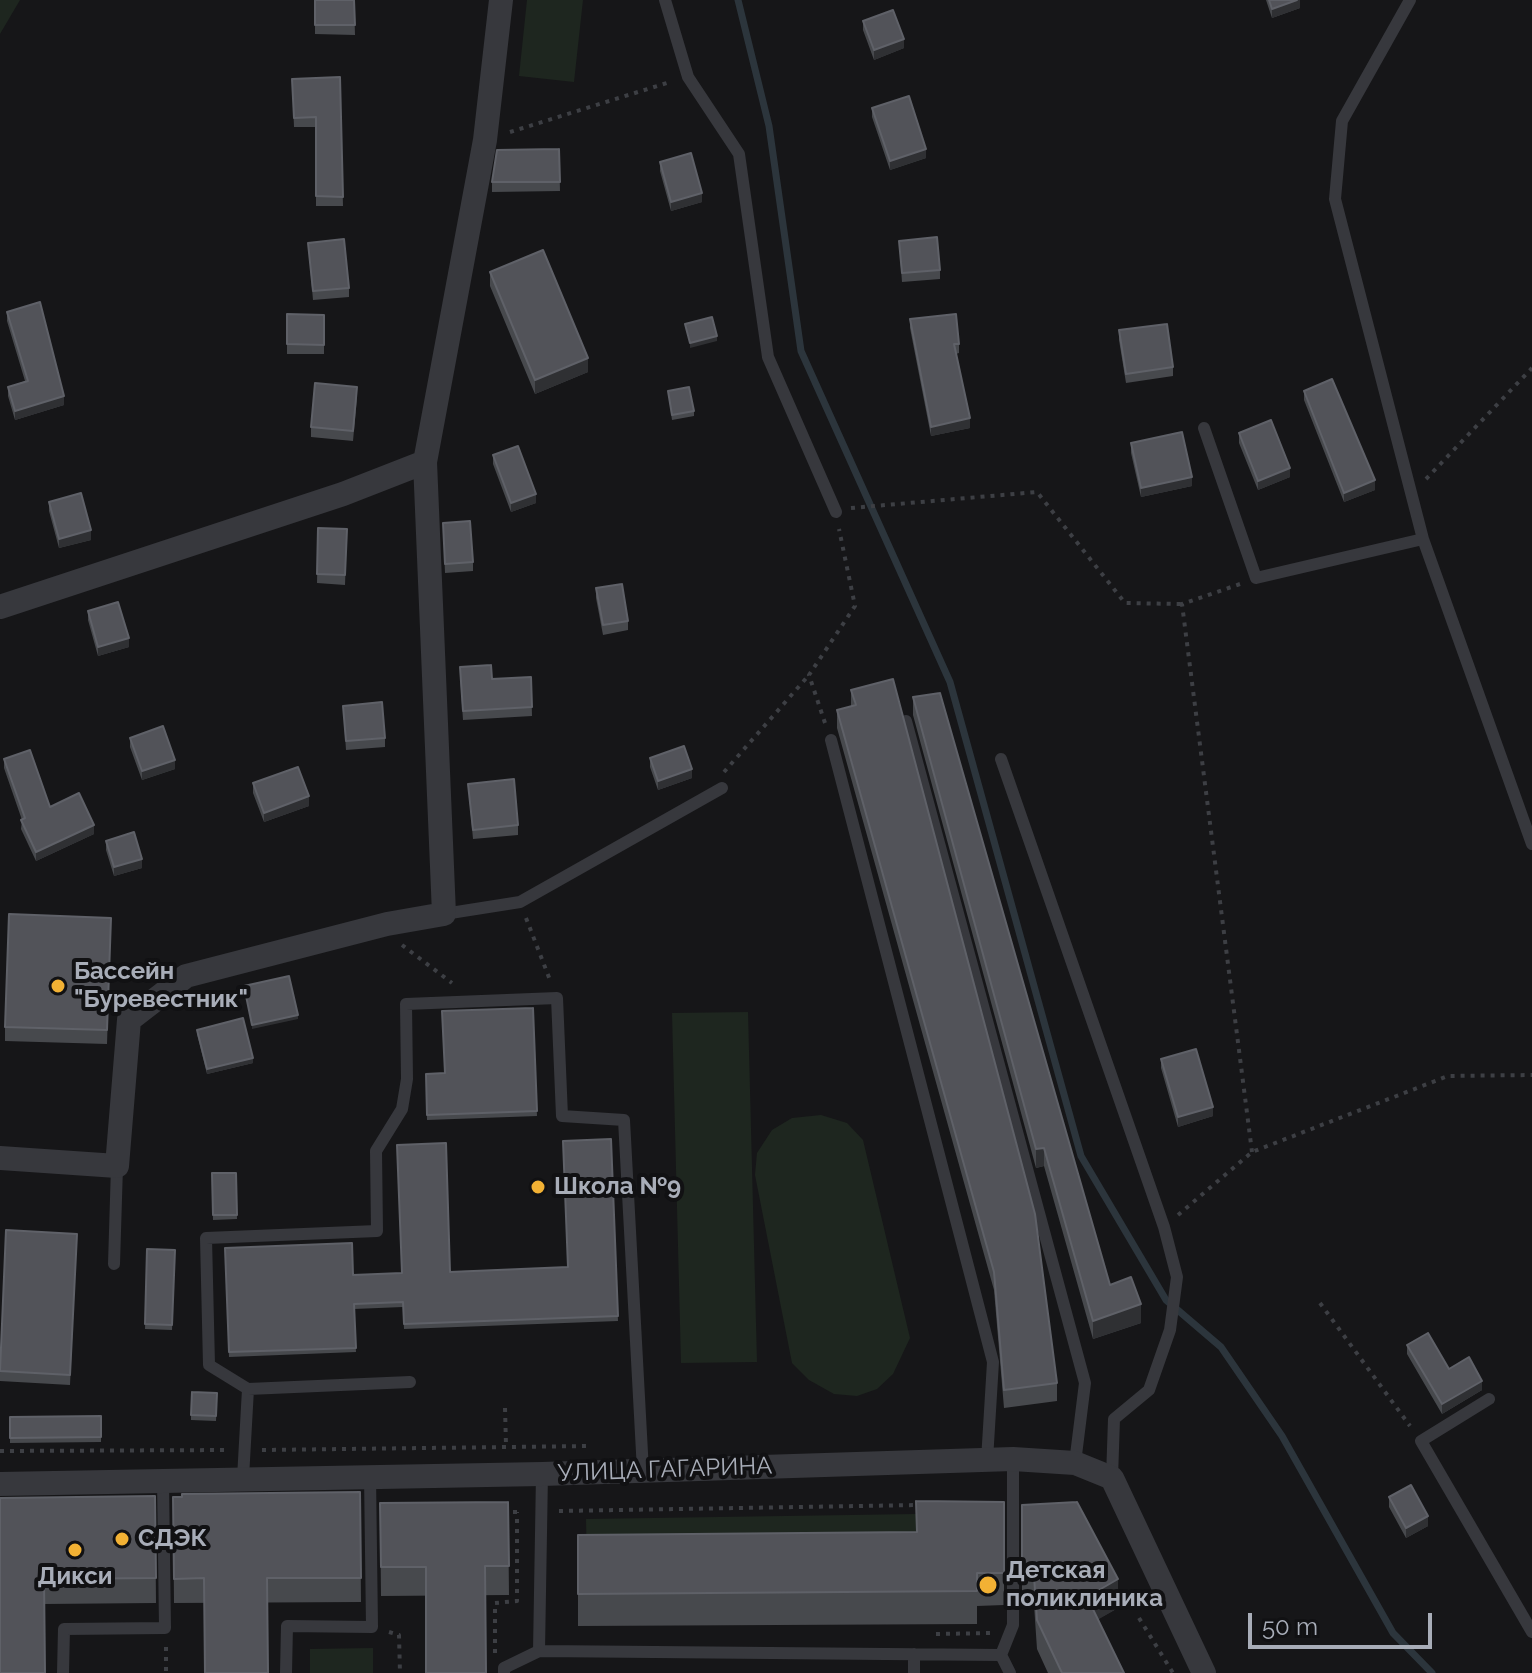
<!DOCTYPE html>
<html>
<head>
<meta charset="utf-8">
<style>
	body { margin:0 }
	#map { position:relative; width:1532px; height:1673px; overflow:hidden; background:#161618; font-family:Raleway,sans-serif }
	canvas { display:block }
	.scale { position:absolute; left:1248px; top:1613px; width:184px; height:36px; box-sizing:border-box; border:4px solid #a8adb8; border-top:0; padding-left:10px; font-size:24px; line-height:28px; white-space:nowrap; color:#a8adb8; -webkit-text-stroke:6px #111113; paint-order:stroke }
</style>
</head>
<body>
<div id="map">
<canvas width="1532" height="1673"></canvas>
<div class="scale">50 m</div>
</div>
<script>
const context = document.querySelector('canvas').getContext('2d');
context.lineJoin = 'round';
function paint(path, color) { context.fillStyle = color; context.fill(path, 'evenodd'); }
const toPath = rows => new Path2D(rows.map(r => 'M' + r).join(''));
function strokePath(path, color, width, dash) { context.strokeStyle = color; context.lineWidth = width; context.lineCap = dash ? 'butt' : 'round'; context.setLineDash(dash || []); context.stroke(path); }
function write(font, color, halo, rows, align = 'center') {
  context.font = font + ' Raleway,sans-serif'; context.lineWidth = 8; context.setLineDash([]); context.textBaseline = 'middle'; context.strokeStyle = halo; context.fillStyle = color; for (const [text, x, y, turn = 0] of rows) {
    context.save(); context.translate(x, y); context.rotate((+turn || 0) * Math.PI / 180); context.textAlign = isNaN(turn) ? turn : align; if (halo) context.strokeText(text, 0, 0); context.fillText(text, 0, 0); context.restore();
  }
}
const green = toPath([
	[0,0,20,0,0,34],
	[527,0,583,0,574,82,519,76],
	[748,1012,757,1362,681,1363,672,1013],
	[821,1115,847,1123,863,1140,910,1338,893,1374,877,1389,857,1396,834,1394,809,1380,792,1363,755,1175,757,1153,772,1130,792,1118],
	[916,1514,917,1565,587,1567,586,1519],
	[373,1648,373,1673,310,1673,310,1649]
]);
const stream = toPath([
	[738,0,769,126,801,351,950,682,1081,1156,1166,1300,1221,1347,1282,1436,1393,1633,1432,1673]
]);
const path = toPath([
	[510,132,670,82],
	[1426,479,1532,368],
	[851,508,1037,492,1125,603,1182,604],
	[1240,584,1182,604,1252,1152],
	[825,723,809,675,855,606,839,529],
	[724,772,809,675],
	[526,918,550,980],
	[402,945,452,983],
	[1178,1215,1252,1152,1448,1076,1532,1075],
	[1320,1303,1410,1426],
	[505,1408,506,1445],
	[262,1450,589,1446],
	[0,1451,229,1450],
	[559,1511,918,1505],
	[503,1512,523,1512],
	[1139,1618,1173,1673],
	[389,1632,399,1635,400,1673],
	[936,1634,992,1633],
	[166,1647,166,1673],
	[495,1653,495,1603,517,1601,517,1512]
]);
const service = toPath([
	[665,0,688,77,739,154,768,357,836,512],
	[1410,0,1342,121,1335,199,1423,539,1532,844],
	[1204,428,1256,578,1423,539],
	[906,721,1085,1383,1075,1463],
	[831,740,993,1362,987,1460],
	[1001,759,1164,1227,1177,1277,1170,1330,1149,1390,1114,1419,1112,1478],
	[444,914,520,902,722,788],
	[114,1264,117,1166],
	[248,1389,209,1365,206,1238,377,1231,376,1151,402,1109,407,1079,406,1004,557,998,562,1116,624,1120,643,1471],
	[1489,1399,1421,1441,1532,1632],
	[542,1474,539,1651,1001,1655],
	[243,1478,248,1389,410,1382],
	[63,1673,64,1629,165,1628,163,1480],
	[286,1673,287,1626,372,1627,370,1475],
	[504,1673,504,1668,539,1651],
	[914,1673,914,1654],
	[1010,1673,1001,1655,1013,1625,1013,1459]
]);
const minor = toPath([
	[0,607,343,494,425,462,485,140,501,0],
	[0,1158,117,1166,129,1020,186,976,387,924,444,914,425,462],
	[0,1484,542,1474,1013,1459,1075,1463,1112,1478,1204,1673]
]);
const wall = toPath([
	[315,0,354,0,355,35,315,34],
	[1266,0,1300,0,1300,8,1272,18],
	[863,21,904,48,874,60,863,30],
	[340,77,343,206,316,206,316,127,294,127,292,79],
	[872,108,926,158,890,170,872,117],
	[559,149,560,191,492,192,492,182],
	[660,162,702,202,671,211,660,171],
	[899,241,940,270,940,279,902,282],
	[308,243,349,288,349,297,313,300],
	[490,272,588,372,535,394,490,286],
	[7,312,64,405,15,420,8,396,8,387,25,381,7,321],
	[287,314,324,315,324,354,287,354],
	[910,319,959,344,959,353,956,354,970,428,931,436,910,328],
	[1119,330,1173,367,1173,376,1126,383,1119,340],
	[668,391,694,411,694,416,672,420],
	[1304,391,1375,490,1344,502,1304,400],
	[357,397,353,441,311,437,311,427],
	[1239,433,1290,477,1258,490,1239,443],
	[1131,443,1192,486,1141,497,1131,453],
	[493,455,536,503,511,512,493,464],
	[49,502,91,540,59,548,49,511],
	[443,523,473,562,473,571,445,573],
	[318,528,347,529,345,585,317,583],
	[596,588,628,621,628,630,603,635,596,598],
	[88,611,129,647,98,656,88,620],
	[460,676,492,679,531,677,532,716,463,720],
	[851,690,1057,1383,1057,1401,1004,1408,994,1290,837,728,837,710,851,706],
	[913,697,1110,1285,1141,1323,1093,1339,1044,1166,1036,1168,913,715],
	[343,706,385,738,385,747,346,750],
	[130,738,175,769,142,780,130,747],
	[650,758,692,778,658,790,650,767],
	[4,759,50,807,94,834,36,861,21,829,22,820,4,768],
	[253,783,309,806,264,822,253,793],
	[468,784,518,825,518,835,473,839],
	[106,841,142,868,114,876,106,850],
	[111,918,107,1044,5,1041,5,1027],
	[533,1008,537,1116,427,1120,426,1074,445,1073],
	[197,1030,253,1063,207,1074,197,1034],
	[1161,1059,1213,1116,1178,1127,1161,1068],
	[611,1139,618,1321,404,1329,403,1307,354,1309,356,1352,229,1357,225,1248,353,1275,568,1267],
	[212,1173,236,1173,237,1219,213,1220],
	[77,1234,70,1385,0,1381,0,1349],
	[147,1249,175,1250,172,1330,145,1329],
	[1407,1345,1449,1369,1482,1390,1442,1414,1407,1354],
	[217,1393,216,1421,191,1420,191,1415],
	[101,1416,101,1442,10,1443,10,1417],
	[360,1492,361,1602,174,1603,173,1497],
	[155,1496,156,1603,44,1604,0,1498],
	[1389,1497,1428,1526,1406,1538,1389,1507],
	[916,1501,1004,1502,1004,1605,977,1606,977,1624,578,1626,578,1535,916,1532],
	[508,1502,509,1595,381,1596,380,1503],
	[1022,1505,1118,1608,1098,1619,1124,1673,1048,1673,1037,1649,1034,1605,1022,1605]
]);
const shadedWall = toPath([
	[1297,0,1300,0,1300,8,1272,18,1272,9],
	[904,39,904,48,874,60,874,50],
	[926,149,926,158,890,170,890,161],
	[702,193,702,202,671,211,671,202],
	[717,336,717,341,690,348,690,343],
	[588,358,588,372,535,394,535,380],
	[64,396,64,405,15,420,15,411],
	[970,418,970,428,931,436,931,427],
	[1290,468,1290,477,1258,490,1258,481],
	[1192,477,1192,486,1141,497,1141,488],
	[1375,480,1375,490,1344,502,1344,493],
	[536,494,536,503,511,512,511,503],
	[91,530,91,540,59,548,59,539],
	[129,638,129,647,98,656,98,647],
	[175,760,175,769,142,780,142,771],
	[692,769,692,778,658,790,658,781],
	[309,796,309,806,264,822,264,813],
	[94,825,94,834,36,861,36,852],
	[142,859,142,868,114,876,114,867],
	[298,1015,298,1019,252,1029,252,1025],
	[253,1058,253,1063,207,1074,207,1069],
	[1213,1107,1213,1116,1178,1127,1178,1117],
	[1044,1148,1044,1166,1036,1168,1036,1149],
	[1141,1304,1141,1323,1093,1339,1093,1321],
	[1482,1381,1482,1390,1442,1414,1442,1404],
	[1428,1516,1428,1526,1406,1538,1406,1528],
	[1118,1579,1118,1608,1087,1626,1087,1597]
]);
const building = toPath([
	[315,0,354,0,355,25,315,25,315,0],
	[1269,0,1297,0,1272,9,1269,0],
	[893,10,904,39,874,50,863,21,893,10],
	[340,77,343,197,316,196,316,117,294,118,292,79,340,77],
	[909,96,926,149,890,161,872,108,909,96],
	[559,149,560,182,492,182,497,150,559,149],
	[691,153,702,193,671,202,660,162,691,153],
	[937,237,940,270,902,273,899,241,937,237],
	[344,239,349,288,313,291,308,243,344,239],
	[543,250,588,358,535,380,490,272,543,250],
	[40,302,64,396,15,411,8,387,28,381,7,312,40,302],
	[287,314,324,315,324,345,287,344,287,314],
	[956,314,959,344,954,344,970,418,931,427,910,319,956,314],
	[712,317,717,336,690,343,685,324,712,317],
	[1167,324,1173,367,1126,374,1119,330,1167,324],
	[1332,379,1375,480,1344,493,1304,391,1332,379],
	[315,383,357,387,353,431,311,427,315,383],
	[689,387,694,411,672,415,668,391,689,387],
	[1271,420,1290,468,1258,481,1239,433,1271,420],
	[1182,432,1192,477,1141,488,1131,443,1182,432],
	[518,446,536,494,511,503,493,455,518,446],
	[81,493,91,530,59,539,49,502,81,493],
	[470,521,473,562,445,564,443,523,470,521],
	[318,528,347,529,345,575,317,574,318,528],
	[622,584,628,621,603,625,596,588,622,584],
	[118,602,129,638,98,647,88,611,118,602],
	[491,665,492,679,531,677,532,707,463,711,460,667,491,665],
	[893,679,1035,1214,1057,1383,1004,1390,994,1272,837,710,856,705,851,690,893,679],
	[940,693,1110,1285,1131,1277,1141,1304,1093,1321,1044,1148,1036,1149,913,697,940,693],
	[382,702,385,738,346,741,343,706,382,702],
	[163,726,175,760,142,771,130,738,163,726],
	[684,746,692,769,658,781,650,758,684,746],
	[30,750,50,807,79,793,94,825,36,852,21,820,25,818,4,759,30,750],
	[298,767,309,796,264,813,253,783,298,767],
	[514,779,518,825,473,830,468,784,514,779],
	[134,832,142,859,114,867,106,841,134,832],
	[9,914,111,918,107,1030,5,1027,9,914],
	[289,976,298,1015,252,1025,244,986,289,976],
	[533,1008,537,1111,427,1115,426,1074,445,1073,442,1011,533,1008],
	[243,1018,253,1058,207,1069,197,1030,243,1018],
	[1196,1049,1213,1107,1178,1117,1161,1059,1196,1049],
	[611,1139,618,1316,404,1324,403,1302,354,1304,356,1348,229,1352,225,1248,352,1243,353,1275,402,1273,397,1145,446,1143,450,1272,568,1267,563,1141,611,1139],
	[212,1173,236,1173,237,1215,213,1215,212,1173],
	[6,1230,77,1234,70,1375,0,1371,6,1230],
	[147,1249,175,1250,172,1325,145,1324,147,1249],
	[1428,1333,1449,1369,1469,1357,1482,1381,1442,1404,1407,1345,1428,1333],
	[192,1392,217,1393,216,1416,191,1415,192,1392],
	[101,1416,101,1437,10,1438,10,1417,101,1416],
	[1411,1485,1428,1516,1406,1528,1389,1497,1411,1485],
	[360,1492,361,1578,267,1578,268,1673,205,1673,204,1578,174,1579,173,1497,182,1497,182,1494,360,1492],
	[155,1496,156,1578,44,1579,45,1673,0,1673,0,1498,155,1496],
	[916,1501,1004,1502,1004,1573,977,1573,977,1591,578,1594,578,1535,917,1532,916,1501],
	[508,1502,509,1566,485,1566,486,1673,426,1673,426,1567,381,1567,380,1503,508,1502],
	[1077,1502,1118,1579,1087,1597,1124,1673,1062,1673,1037,1620,1034,1576,1022,1576,1022,1505,1077,1502]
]);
const markers = [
	[58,986,8,"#f2b134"],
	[538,1187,8,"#f2b134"],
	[122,1539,8,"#f2b134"],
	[75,1550,8,"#f2b134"],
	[988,1585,10,"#f2b134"]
];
const poiNames = [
	["Бассейн",74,972],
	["\"Буревестник\"",74,1000],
	["Школа №9",554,1187],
	["СДЭК",138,1539],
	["Детская",1006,1571],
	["поликлиника",1006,1599],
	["Дикси",75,1577,"center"]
];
const streetNames = [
	["УЛИЦА ГАГАРИНА",665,1470,-2]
];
paint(green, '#1e261f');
strokePath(stream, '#2c353c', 7);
strokePath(path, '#3d3f44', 4, [4, 6]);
strokePath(service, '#37383d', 12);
strokePath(minor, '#37383d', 24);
paint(wall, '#47494d');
paint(shadedWall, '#2f3033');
paint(building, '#525359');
strokePath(building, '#5f6168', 2);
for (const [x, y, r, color] of markers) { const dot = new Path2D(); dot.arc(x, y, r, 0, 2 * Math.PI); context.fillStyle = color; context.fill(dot); strokePath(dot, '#111113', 3); }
write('bold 24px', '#a8adb8', '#111113', poiNames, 'left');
write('24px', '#a8adb8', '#111113', streetNames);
</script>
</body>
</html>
